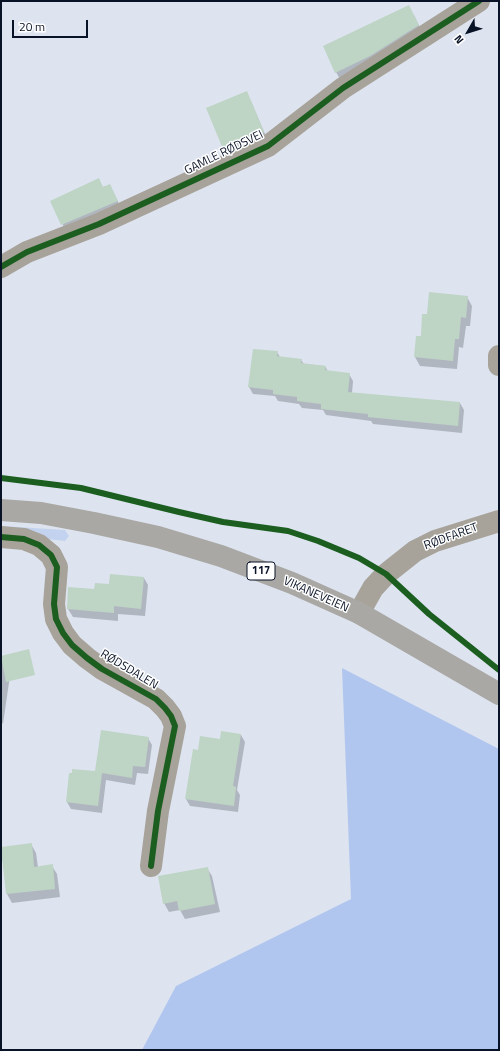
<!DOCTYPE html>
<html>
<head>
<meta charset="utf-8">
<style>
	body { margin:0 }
	#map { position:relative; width:500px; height:1051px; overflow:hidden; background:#dde4f0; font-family:"Titillium Web",sans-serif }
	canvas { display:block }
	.frame { position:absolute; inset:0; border:2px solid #091327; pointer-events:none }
	.north { position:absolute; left:448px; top:12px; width:40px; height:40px; -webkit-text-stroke:3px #fff; paint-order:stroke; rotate:231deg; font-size:11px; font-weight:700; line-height:16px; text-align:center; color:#091327 }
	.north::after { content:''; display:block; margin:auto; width:14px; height:18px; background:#091327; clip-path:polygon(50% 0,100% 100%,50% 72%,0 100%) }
	.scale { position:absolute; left:12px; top:20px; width:76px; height:18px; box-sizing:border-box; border:2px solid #091327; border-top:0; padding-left:5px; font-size:12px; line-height:14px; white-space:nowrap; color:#091327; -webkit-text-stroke:3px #fff; paint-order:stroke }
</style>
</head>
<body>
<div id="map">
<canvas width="500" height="1051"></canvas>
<div class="frame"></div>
<div class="north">N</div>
<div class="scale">20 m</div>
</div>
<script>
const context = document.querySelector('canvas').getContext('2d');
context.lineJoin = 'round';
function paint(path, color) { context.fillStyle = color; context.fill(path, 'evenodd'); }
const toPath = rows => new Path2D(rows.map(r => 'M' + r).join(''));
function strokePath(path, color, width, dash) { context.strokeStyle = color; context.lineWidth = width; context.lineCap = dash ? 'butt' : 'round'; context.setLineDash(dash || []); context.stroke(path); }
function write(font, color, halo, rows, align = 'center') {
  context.font = font + ' "Titillium Web",sans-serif'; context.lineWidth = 3; context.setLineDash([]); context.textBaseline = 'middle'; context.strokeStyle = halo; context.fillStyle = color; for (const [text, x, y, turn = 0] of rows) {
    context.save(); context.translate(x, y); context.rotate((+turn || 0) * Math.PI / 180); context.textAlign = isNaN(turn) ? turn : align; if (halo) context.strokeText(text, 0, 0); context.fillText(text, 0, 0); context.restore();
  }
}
const green = toPath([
	[1,526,65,530,69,536,65,541,1,534]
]);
const forest = toPath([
	[342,668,499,749,499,1050,142,1050,176,986,351,899]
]);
const shadow = toPath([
	[414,15,423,34,341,81,336,72],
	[251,101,268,141,229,157,207,109],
	[110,185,122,210,67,233,51,201],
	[467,297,472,306,470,326,466,326,463,348,459,347,457,369,420,366,415,357,428,315],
	[277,352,280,357,301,360,304,364,325,366,328,372,349,374,353,381,352,393,460,403,464,410,462,433,373,424,371,421,326,415,323,410,302,408,299,404,278,401,275,396,253,394,249,387],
	[144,578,148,585,145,616,118,614,118,621,73,617,68,609,95,590],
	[9,658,12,662,3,724,1,721,1,660],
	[241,735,245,742,237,790,240,795,238,812,190,806,186,799,194,750,199,751,221,741],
	[148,738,152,745,148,774,137,773,135,785,106,780,102,813,71,809,67,802,70,774,96,772],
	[31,844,36,853,38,867,52,866,57,874,60,897,12,903,7,894,1,848],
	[207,868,212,876,220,912,185,919,180,910,169,912,164,903]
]);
const building = toPath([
	[409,5,419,25,370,56,335,73,323,46],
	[247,91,264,132,223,149,206,108],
	[99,178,103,187,110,184,118,201,61,225,50,201],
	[429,292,468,296,466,318,461,317,459,339,455,339,453,361,414,357,416,336,421,336,422,314,427,314],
	[253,349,278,351,277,356,302,359,301,363,326,366,325,370,350,373,348,392,460,402,458,426,368,417,368,414,321,409,321,404,297,401,297,397,273,394,273,390,248,387],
	[110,574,144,577,141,609,114,606,114,613,67,609,68,587,94,589,95,583,109,584],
	[29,649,35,675,6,682,1,656],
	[101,730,149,737,145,767,133,766,132,778,102,773,98,806,66,802,69,773,72,773,72,769,95,771],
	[221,731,241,734,233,786,236,787,234,806,185,799,193,749,198,750,200,736,220,739],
	[32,843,34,867,53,864,55,889,6,894,1,847],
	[208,867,215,904,179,911,177,901,163,904,158,876]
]);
const street = toPath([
	[1,267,27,252,99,224,268,146,343,88,479,1],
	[499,356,499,365],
	[1,537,24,539,39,545,51,555,57,567,54,604,56,619,63,633,72,645,87,658,102,669,156,699,165,708,171,716,175,726,158,811,151,866],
	[359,613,373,588,386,574,415,551,435,541,499,521]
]);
const primary = toPath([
	[1,510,41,513,94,523,158,537,221,556,292,583,359,613,499,694]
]);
const cycleway = toPath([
	[1,267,27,252,99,224,268,146,343,88,479,1],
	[1,478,81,488,179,512,223,522,288,531,318,541,359,558,386,574,429,614,499,670],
	[1,537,24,539,39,545,51,555,57,567,54,604,56,619,63,633,72,645,87,658,102,669,156,699,165,708,171,716,175,726,158,811,151,866]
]);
const shields = [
	[261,571,28]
];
const shieldNames = [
	["117",261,571]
];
const streetNames = [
	["GAMLE RØDSVEI",224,153,-26],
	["RØDFARET",451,537,-20],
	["VIKANEVEIEN",316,595,24],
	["RØDSDALEN",129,670,31]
];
paint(green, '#c3d3ef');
paint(forest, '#b1c6ee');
paint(shadow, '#0003');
paint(building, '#bed4c5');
strokePath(street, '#a7a39a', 22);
strokePath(primary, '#aaa8a4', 22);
strokePath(cycleway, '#1b5e20', 6);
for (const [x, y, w] of shields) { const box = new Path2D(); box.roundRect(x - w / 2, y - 9, w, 18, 3); context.fillStyle = '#fff'; context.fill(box); strokePath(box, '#091327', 1); }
write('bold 11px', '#091327', null, shieldNames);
write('12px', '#091327', '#fff', streetNames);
</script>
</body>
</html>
